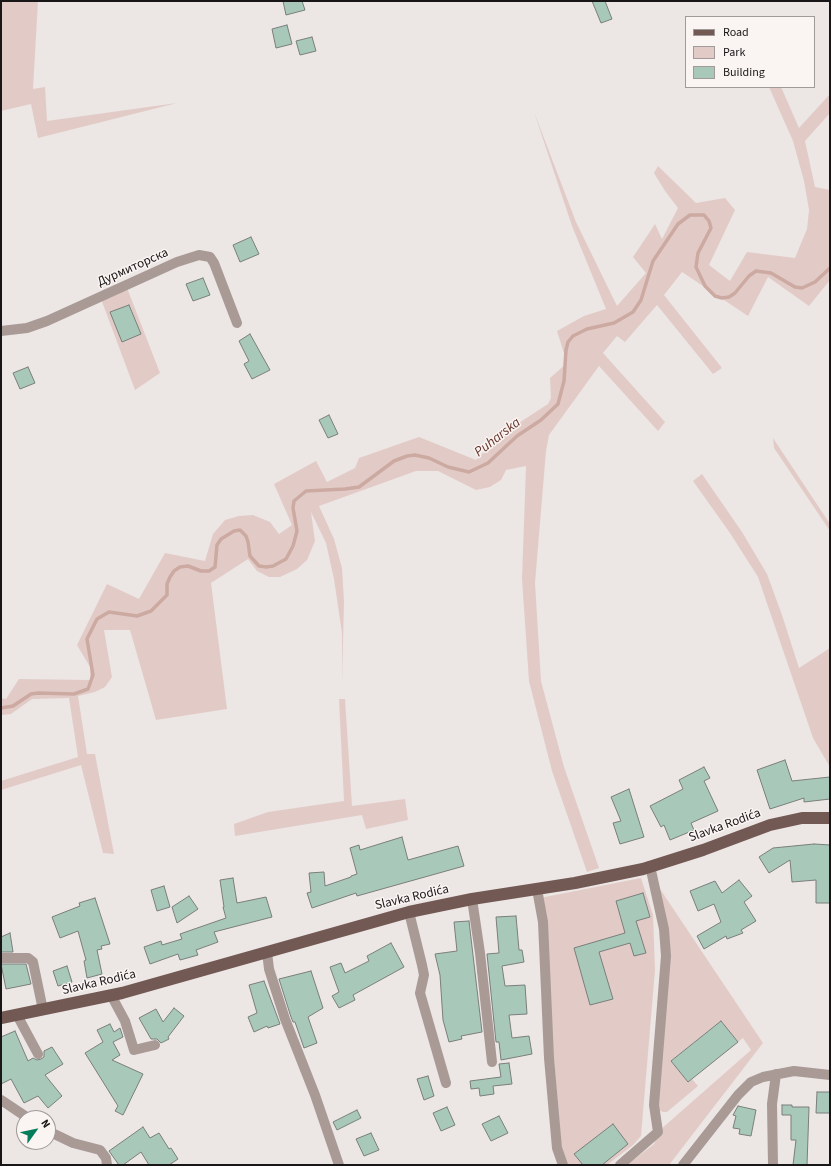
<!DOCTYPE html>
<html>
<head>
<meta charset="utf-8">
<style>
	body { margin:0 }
	#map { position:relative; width:831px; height:1166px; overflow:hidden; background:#ece6e5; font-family:"Source Sans 3",sans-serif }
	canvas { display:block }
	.frame { position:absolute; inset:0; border:2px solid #181616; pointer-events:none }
	.legend { position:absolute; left:685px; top:16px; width:130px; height:72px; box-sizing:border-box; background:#faf4f2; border:1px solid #a09b9a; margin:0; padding:5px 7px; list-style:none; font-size:12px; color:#181616 }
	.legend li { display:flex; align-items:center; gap:8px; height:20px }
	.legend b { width:20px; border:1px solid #a09b9a }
	.north { position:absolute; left:16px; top:1110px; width:40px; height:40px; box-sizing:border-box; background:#faf4f2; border:1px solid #a09b9a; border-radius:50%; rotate:57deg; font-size:11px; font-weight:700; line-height:16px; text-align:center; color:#181616 }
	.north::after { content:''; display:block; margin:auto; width:14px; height:18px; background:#067d5a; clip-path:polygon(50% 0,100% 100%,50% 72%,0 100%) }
</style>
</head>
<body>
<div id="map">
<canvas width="831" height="1166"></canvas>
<div class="frame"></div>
<ul class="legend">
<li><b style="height:5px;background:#735954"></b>Road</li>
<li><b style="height:11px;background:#e2cbc6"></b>Park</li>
<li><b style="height:11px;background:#a8c9b9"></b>Building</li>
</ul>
<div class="north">N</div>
</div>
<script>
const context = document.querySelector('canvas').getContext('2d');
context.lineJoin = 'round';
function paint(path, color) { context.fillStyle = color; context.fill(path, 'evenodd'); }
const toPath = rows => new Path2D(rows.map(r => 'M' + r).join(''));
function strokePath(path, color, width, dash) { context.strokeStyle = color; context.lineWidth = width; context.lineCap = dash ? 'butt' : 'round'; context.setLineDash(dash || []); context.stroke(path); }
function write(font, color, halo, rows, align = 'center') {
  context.font = font + ' "Source Sans 3",sans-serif'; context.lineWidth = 3; context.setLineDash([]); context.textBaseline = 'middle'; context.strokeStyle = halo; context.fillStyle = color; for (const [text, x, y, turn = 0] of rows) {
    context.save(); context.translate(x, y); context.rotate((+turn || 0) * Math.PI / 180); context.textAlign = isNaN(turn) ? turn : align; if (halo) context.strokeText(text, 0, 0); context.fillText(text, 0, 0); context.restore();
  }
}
const green = toPath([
	[1,1,38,1,33,89,45,87,47,121,177,103,38,138,31,104,1,111],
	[769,87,781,87,799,128,830,94,830,113,805,141,815,187,830,190,830,280,809,306,768,277,748,316,682,272,664,295,722,368,713,374,657,305,625,342,617,336,603,353,665,422,658,431,599,366,549,435,546,451,535,583,541,681,564,767,599,868,587,872,552,771,529,681,522,579,526,466,506,470,501,480,490,487,476,490,438,471,416,471,319,506,334,539,342,568,344,602,342,682,342,633,334,579,326,543,311,512,315,541,307,560,297,569,280,577,269,577,257,571,248,559,211,583,227,709,156,720,130,630,104,630,112,677,105,687,95,692,78,696,87,754,95,754,114,854,103,853,81,765,1,790,1,781,78,757,69,698,32,699,11,714,1,715,1,698,6,699,19,679,90,680,90,667,77,645,107,584,139,599,165,553,205,561,213,534,225,520,239,516,253,515,270,522,279,534,292,525,274,484,316,461,327,482,355,468,359,458,419,437,476,460,505,432,548,404,551,398,550,378,567,363,557,331,584,316,606,309,572,226,534,112,576,222,617,306,646,273,633,257,655,224,662,239,678,208,665,191,654,173,658,166,696,203,725,198,735,210,709,265,730,281,747,252,795,258,807,229,809,210,804,181,793,141],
	[127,288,160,373,135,390,101,299],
	[773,438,830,524,830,531,774,448],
	[702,474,742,532,767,574,782,615,799,668,830,648,830,767,813,738,758,577,730,533,693,481],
	[339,699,345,699,352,806,405,799,408,820,366,829,362,815,235,836,234,824,268,812,344,801],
	[641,878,653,915,655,970,641,1136,633,1145,607,1165,563,1165,540,898],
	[654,880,763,1043,669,1165,627,1165,654,1144,660,1130,751,1050,743,1038,738,1042,721,1021,671,1061,688,1082,692,1079,698,1086,667,1112,663,1112,659,1110,657,1106,669,953]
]);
const stream = toPath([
	[1,708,13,706,31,694,38,693,74,694,88,689,93,675,87,639,97,619,109,612,137,616,151,611,167,595,167,584,170,577,174,571,180,567,188,566,201,571,209,571,215,567,217,545,221,539,234,531,240,530,246,536,248,542,250,556,259,566,266,567,273,566,286,559,293,546,297,531,293,508,294,501,306,491,345,489,359,487,394,461,407,456,415,455,429,458,448,467,469,472,488,463,517,436,541,420,558,404,564,381,566,350,568,342,573,336,587,329,614,323,633,312,641,300,653,261,678,224,690,215,704,215,709,221,711,228,698,253,696,267,705,286,715,296,722,298,729,297,735,293,749,276,756,271,771,273,795,287,802,288,815,282,830,268]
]);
const building = toPath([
	[283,1,302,1,305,10,286,15,283,1],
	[592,1,605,1,612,19,601,23,592,1],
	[287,25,292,44,276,48,272,29,287,25],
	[312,37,316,51,300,55,296,41,312,37],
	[251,237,259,254,240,262,233,245,251,237],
	[203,278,210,295,193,301,186,284,203,278],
	[129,305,141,334,122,342,110,312,129,305],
	[250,334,270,370,252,379,244,364,249,361,239,341,250,334],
	[28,367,35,383,20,389,13,373,28,367],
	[329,415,338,434,328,438,319,420,329,415],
	[785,760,792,781,830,777,830,799,804,802,804,798,770,809,757,770,785,760],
	[704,767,710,778,704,781,718,811,691,823,694,830,670,840,664,825,661,827,650,806,683,789,679,780,704,767],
	[629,789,644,837,620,844,613,823,621,821,611,797,629,789],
	[402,837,408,860,458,846,464,866,357,896,356,893,312,908,307,893,311,892,309,873,324,872,325,886,351,877,351,876,357,874,350,848,359,845,360,850,402,837],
	[814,844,830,845,830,903,816,903,816,880,792,882,790,860,769,873,759,857,773,848,814,844],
	[233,878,237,903,266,897,272,917,214,932,218,942,196,950,198,955,180,960,178,954,150,964,144,947,161,941,162,945,182,939,180,934,226,918,223,907,224,907,220,880,233,878],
	[739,880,752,896,744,902,756,921,741,930,743,933,727,939,726,936,704,949,697,936,721,922,714,904,698,911,690,891,715,881,722,893,739,880],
	[164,886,170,907,157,911,151,890,164,886],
	[643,893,650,917,636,921,646,953,634,956,630,943,599,952,613,999,590,1005,574,948,625,933,616,901,643,893],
	[189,896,198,909,177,923,172,907,189,896],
	[95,898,110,944,101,946,102,949,97,950,102,974,87,978,84,961,86,960,78,931,60,938,52,917,80,906,79,903,95,898],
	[516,916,519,950,522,950,524,962,502,966,505,986,525,985,527,1014,509,1015,512,1038,529,1036,532,1054,501,1060,499,1042,496,1042,487,954,499,953,496,917,516,916],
	[469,921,482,1032,461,1036,462,1039,449,1042,443,1020,440,975,435,954,457,951,454,922,469,921],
	[10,933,13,952,1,952,1,937,10,933],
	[391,943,404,967,353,995,355,1000,339,1008,332,996,339,992,330,967,341,963,345,973,369,961,367,956,391,943],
	[1,964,26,964,31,984,6,989,1,964],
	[67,966,72,982,58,986,53,971,67,966],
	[311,971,323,1008,308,1017,317,1043,304,1048,295,1022,293,1022,291,1017,279,979,311,971],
	[264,981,280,1024,268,1028,267,1026,254,1032,248,1017,257,1013,249,985,264,981],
	[174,1008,184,1016,168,1037,169,1039,161,1043,157,1039,151,1039,139,1018,156,1009,163,1022,174,1008],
	[721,1021,738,1042,688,1082,671,1061,721,1021],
	[110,1024,114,1032,120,1028,123,1037,113,1042,120,1055,112,1060,143,1074,123,1115,115,1111,118,1106,85,1053,103,1042,97,1030,110,1024],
	[15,1031,28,1061,33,1058,37,1060,41,1059,44,1057,44,1051,52,1047,63,1064,45,1075,62,1096,48,1108,38,1096,24,1103,11,1079,1,1084,1,1037,15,1031],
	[509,1063,512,1084,493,1086,494,1094,480,1096,479,1088,471,1089,470,1081,501,1077,499,1064,509,1063],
	[428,1076,434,1096,424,1100,417,1079,428,1076],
	[817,1092,830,1092,830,1113,816,1113,817,1092],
	[782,1105,792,1105,792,1107,809,1107,807,1165,793,1165,796,1140,791,1140,791,1115,782,1115,782,1105],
	[738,1106,756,1110,751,1136,739,1134,740,1129,733,1128,736,1116,733,1115,738,1106],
	[447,1107,455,1125,441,1131,433,1113,447,1107],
	[357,1110,361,1118,337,1130,333,1122,357,1110],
	[499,1116,508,1133,491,1141,482,1124,499,1116],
	[613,1124,628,1144,602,1165,583,1165,574,1154,613,1124],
	[143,1127,150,1138,159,1133,169,1149,171,1148,178,1159,169,1165,149,1165,141,1152,123,1165,119,1165,109,1151,143,1127],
	[371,1133,379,1150,364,1156,356,1139,371,1133]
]);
const street = toPath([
	[1,331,27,328,47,321,177,262,199,255,210,257,214,263,237,323],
	[537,889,543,922,549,1058,557,1148,563,1165],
	[472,899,480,953,492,1062],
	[409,912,422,965,424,975,420,993,446,1083],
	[267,952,269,969,285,1019,315,1095,339,1165],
	[1,958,28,958,33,962,43,1010],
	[111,995,125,1021,134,1050,155,1045],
	[17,1015,38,1054],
	[1,1100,28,1118],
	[48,1131,73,1143,100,1150,106,1158,107,1165],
	[620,1165,658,1132,654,1105,666,956,664,929,650,866],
	[683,1165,738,1095,751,1082,763,1077,794,1071,830,1075],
	[773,1165,772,1104,776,1074]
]);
const primary = toPath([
	[1,1018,122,993,409,912,472,899,575,883,643,869,703,850,770,825,802,818,830,818]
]);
const streetNames = [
	["Дурмиторска",133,268,-24],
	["Slavka Rodića",725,826,-20],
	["Slavka Rodića",412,898,-13],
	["Slavka Rodića",99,983,-13]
];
const waterNames = [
	["Puharska",498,438,-38]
];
paint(green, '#e2cbc6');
strokePath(stream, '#ccaaa2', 3.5);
paint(building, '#a8c9b9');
strokePath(building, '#7a7e7c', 1);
strokePath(street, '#a99a96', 10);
strokePath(primary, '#735954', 12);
write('13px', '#181616', '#faf4f2', streetNames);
write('italic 14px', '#65352b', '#faf4f2', waterNames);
</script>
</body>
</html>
